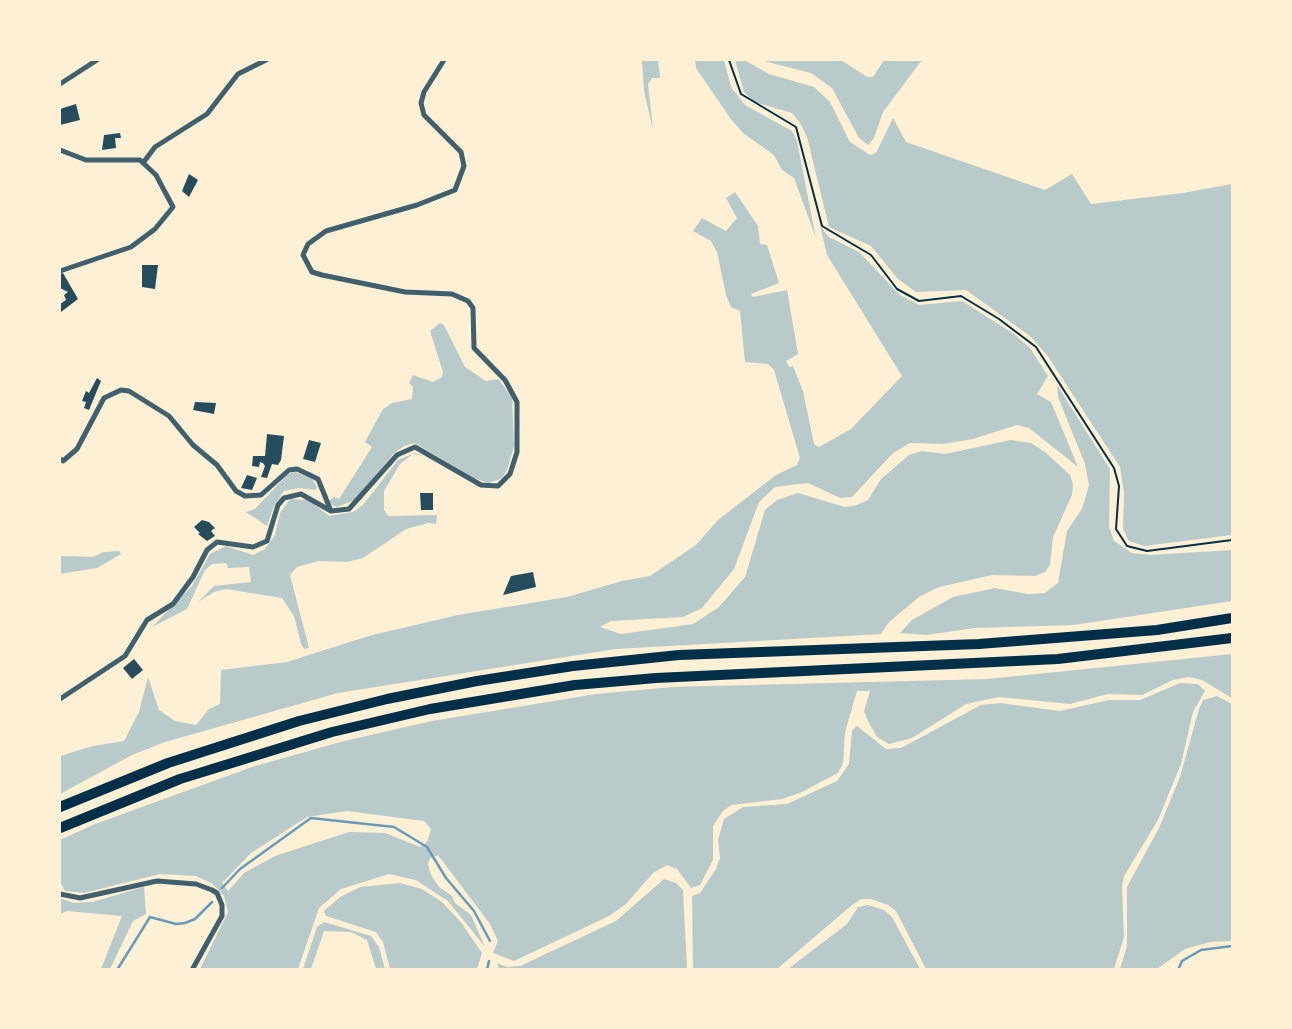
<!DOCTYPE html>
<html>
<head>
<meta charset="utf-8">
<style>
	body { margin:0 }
	#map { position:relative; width:1292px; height:1029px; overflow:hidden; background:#fdf0d5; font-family:Rubik,sans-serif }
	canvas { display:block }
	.frame { position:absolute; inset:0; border:61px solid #fdf0d5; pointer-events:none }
</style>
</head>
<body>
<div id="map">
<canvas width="1292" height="1029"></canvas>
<div class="frame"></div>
</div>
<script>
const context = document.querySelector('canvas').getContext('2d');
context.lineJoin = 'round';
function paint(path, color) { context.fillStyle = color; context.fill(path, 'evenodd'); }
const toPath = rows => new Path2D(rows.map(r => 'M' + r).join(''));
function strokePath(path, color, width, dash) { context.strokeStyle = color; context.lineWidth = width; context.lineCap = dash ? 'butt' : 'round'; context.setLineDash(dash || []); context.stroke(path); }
const green = toPath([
	[642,60,658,60,660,78,652,78,648,84,653,130,644,91],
	[695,60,724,60,731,87,745,105,792,131,797,141,816,238,794,178,782,170,774,155,743,133,730,118,696,68],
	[735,60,744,60,769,74,814,87,830,102,850,142,870,155,876,153,893,118,906,142,1045,190,1072,174,1091,204,1183,193,1232,184,1232,535,1144,546,1129,541,1123,529,1124,492,1120,467,1047,355,1030,336,966,290,916,292,898,279,871,246,829,227,807,137,800,123,792,113,754,102,744,92],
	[760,60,841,60,867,77,873,77,884,60,922,60,883,112,874,138,868,145,859,138,832,88,811,73],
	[735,192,758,226,760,244,767,245,779,283,751,294,753,297,787,290,798,354,786,361,789,367,793,366,803,391,814,444,819,447,851,429,902,376,827,255,820,226,829,237,859,252,900,295,919,305,962,301,1014,334,1030,348,1048,376,1037,394,1051,402,1078,467,1029,428,1017,425,973,439,943,444,910,443,893,453,852,497,840,498,808,483,775,487,759,502,734,569,702,608,683,617,611,621,600,627,621,634,693,624,719,607,745,577,765,510,777,500,798,493,845,507,857,505,868,500,881,479,909,455,922,451,945,454,1011,440,1031,443,1045,452,1070,475,1073,484,1072,495,1053,537,1050,565,1045,572,1035,576,992,575,939,587,919,597,889,622,881,634,616,649,338,693,165,742,132,755,60,794,60,756,93,746,124,741,139,712,148,677,159,710,175,721,196,725,209,709,220,704,221,670,287,662,372,635,458,615,567,597,622,581,650,576,696,545,718,520,776,475,797,465,800,458,774,370,768,364,745,362,740,311,731,307,726,295,717,252,711,241,693,231,702,218,726,231,737,218,726,198],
	[440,323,444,325,465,367,486,381,498,379,512,397,514,446,507,470,502,478,489,483,474,478,415,443,404,446,393,454,355,500,337,507,332,505,329,501,334,497,339,499,372,447,365,442,383,409,392,403,412,399,413,387,409,383,413,375,433,382,442,377,443,372,430,331],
	[1057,385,1110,469,1109,527,1114,541,1132,553,1150,555,1232,550,1232,601,1074,625,975,628,926,635,900,633,912,620,953,597,995,588,1027,594,1045,593,1058,583,1067,531,1082,509,1089,485,1085,464,1058,397],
	[415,453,425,456,413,454,400,464,384,491,384,510,388,516,437,515,436,524,428,523,406,529,363,558,347,562,319,561,297,567,290,575,309,648,304,649,301,644,294,616,282,598,226,589,214,592,198,602,214,586,251,582,249,567,228,568,226,563,212,564,205,570,187,609,152,627,192,586,210,554,226,546,253,555,265,549,275,535,280,513,290,499,309,500,329,516,353,512,363,505,398,460],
	[295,472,312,479,317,487,315,490,299,488,284,491,274,506,267,526,246,512,255,509,288,474],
	[119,551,121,554,97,568,60,574,60,556,93,557,103,552],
	[1232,654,1232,698,1202,680,1189,677,1173,680,1142,695,1108,694,1070,704,999,697,966,704,912,738,889,744,877,737,868,721,864,711,870,691,857,691,845,732,843,763,838,773,800,793,782,799,731,805,723,811,713,826,713,860,700,885,691,888,677,869,667,865,653,873,626,904,609,916,514,961,493,953,498,941,490,924,438,855,430,858,428,864,431,875,439,887,452,896,455,903,471,915,485,947,448,901,416,880,389,874,341,889,319,908,298,969,200,969,228,912,224,896,213,884,196,876,160,874,84,893,65,891,60,882,60,840,95,824,252,767,344,741,432,721,596,694,672,687,988,679],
	[347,811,424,821,431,829,427,842,420,847,385,833,349,832,275,856,244,873,228,891,222,883,251,853,307,817],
	[1180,683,1198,684,1205,691,1193,712,1181,764,1158,820,1124,876,1122,886,1124,937,1114,969,926,969,896,911,888,905,871,899,861,899,852,905,777,969,693,969,692,896,700,893,716,869,720,858,718,840,724,819,743,807,787,804,837,781,849,764,852,730,857,726,886,749,901,748,981,705,1000,703,1060,711,1109,700,1140,700],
	[1217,696,1232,704,1232,941,1210,942,1185,949,1157,969,1120,969,1127,946,1127,887,1159,828,1180,777,1199,709,1203,700],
	[664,879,676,883,683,890,687,969,499,969,497,963,507,967,520,966,616,921],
	[400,883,422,889,442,902,460,921,482,953,477,969,390,969,383,942,376,932,326,916,324,911,340,897,360,887],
	[144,887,146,914,133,921,110,969,101,969,122,916,67,911,60,914,60,898,74,903,92,902],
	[868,905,884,910,892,917,920,969,788,969,847,924,858,907],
	[324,922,371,936,379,947,385,969,376,969,367,940,351,932,324,931,311,969,303,969,317,927]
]);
const stream = toPath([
	[222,888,240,869,311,818,394,827,427,847,446,878,474,911,490,941],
	[117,970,150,917,176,924,185,923,195,919,212,902],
	[487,970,489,961],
	[1178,970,1182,961,1201,950,1232,946]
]);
const building = toPath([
	[76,104,80,120,60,125,60,109],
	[120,133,121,138,115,138,116,148,102,150,104,135],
	[189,174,198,180,189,197,182,191],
	[142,265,158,265,155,289,142,287],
	[63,273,78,299,61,312,60,304,66,300,64,295,68,292,60,288,60,274],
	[97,378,101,381,89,410,84,408,86,402,82,401,86,391,89,393],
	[195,402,216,403,214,414,193,410],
	[267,434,284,436,281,460,278,465,272,464,267,478,261,477,265,466,263,463,260,462,259,467,252,466,253,456,265,456],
	[309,440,321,443,315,462,303,459],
	[247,475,257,478,252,490,241,488],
	[420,493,433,493,433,510,421,510],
	[202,520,209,522,215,528,211,531,215,536,207,541,198,534,200,533,194,527],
	[533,572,536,587,503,595,511,576],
	[134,659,143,670,132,679,123,668]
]);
const path = toPath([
	[729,60,741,94,796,127,822,226,871,255,897,289,919,301,961,296,999,319,1036,347,1114,468,1119,486,1116,529,1127,546,1147,551,1232,540]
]);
const minor = toPath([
	[60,84,97,60],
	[60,150,86,160,140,160,156,175,173,207,155,229,131,247,60,271],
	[143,163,155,147,207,114,238,74,266,60],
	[60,459,63,461,77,449,104,398,121,390,129,391,169,416,193,445,217,465,236,491,245,496,261,495,289,470,297,469,318,479,331,511],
	[60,699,125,656,147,620,173,604,193,577,207,550,217,542,253,547,267,541,278,505,284,498,301,494,331,511,349,509,397,455,415,447,481,485,498,486,510,474,517,452,517,402,505,380,474,348,473,308,468,301,452,294,405,292,322,275,312,272,303,255,308,244,326,231,417,205,455,190,464,166,461,152,424,115,421,103,424,92,444,60],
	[60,894,80,898,157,881,196,884,212,890,217,893,222,905,222,916,192,970]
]);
const motorway = toPath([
	[60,807,168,763,299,721,387,699,477,681,573,666,679,655,979,644,1157,630,1232,618],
	[60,828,180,779,332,732,430,709,575,685,656,678,1058,659,1232,638]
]);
paint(green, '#b9caca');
strokePath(stream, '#669bbc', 2.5);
paint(building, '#264d5e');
strokePath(path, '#003049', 2);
strokePath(minor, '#3f606c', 5);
strokePath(motorway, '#003049', 10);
</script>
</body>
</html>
